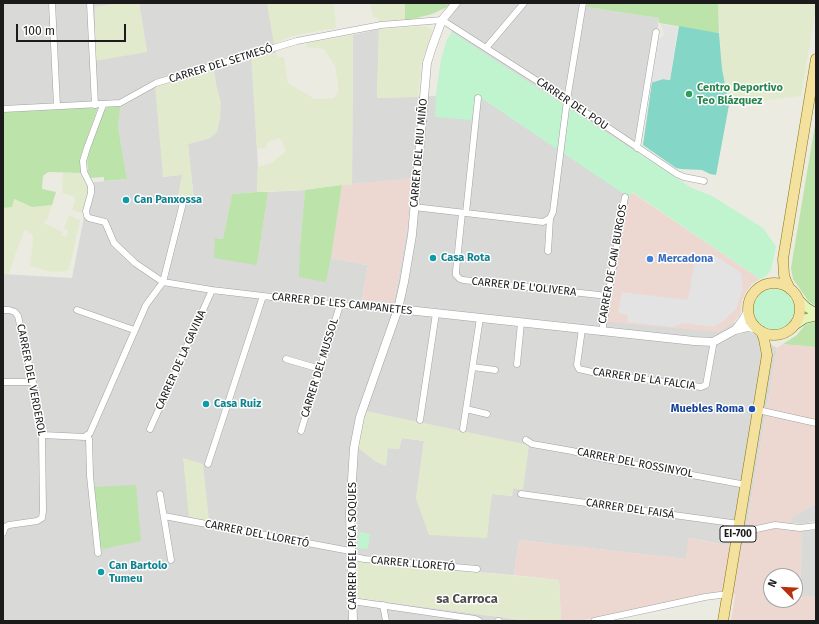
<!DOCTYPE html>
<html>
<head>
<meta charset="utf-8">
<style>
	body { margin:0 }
	#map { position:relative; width:819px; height:624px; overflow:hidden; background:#ecebe2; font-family:"Fira Sans",sans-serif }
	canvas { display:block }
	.frame { position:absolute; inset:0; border:4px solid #1b1b1b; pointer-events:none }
	.north { position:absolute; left:763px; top:568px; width:40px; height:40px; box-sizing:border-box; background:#fff; border:1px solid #a4a4a4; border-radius:50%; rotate:294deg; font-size:11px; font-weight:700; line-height:16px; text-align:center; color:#1b1b1b }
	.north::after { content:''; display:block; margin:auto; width:14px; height:18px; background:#b8310e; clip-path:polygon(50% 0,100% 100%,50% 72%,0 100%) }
	.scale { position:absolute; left:16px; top:24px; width:110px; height:18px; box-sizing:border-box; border:2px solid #1b1b1b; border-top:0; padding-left:5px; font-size:12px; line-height:14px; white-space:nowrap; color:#1b1b1b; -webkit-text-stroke:3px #fff; paint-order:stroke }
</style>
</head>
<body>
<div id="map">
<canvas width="819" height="624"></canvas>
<div class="frame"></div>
<div class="north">N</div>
<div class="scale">100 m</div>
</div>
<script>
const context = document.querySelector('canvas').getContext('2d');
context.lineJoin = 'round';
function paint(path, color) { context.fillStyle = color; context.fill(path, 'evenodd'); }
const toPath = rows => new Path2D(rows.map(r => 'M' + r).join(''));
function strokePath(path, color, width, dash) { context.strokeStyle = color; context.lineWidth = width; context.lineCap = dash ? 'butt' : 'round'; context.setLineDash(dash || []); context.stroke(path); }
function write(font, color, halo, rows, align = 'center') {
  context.font = font + ' "Fira Sans",sans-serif'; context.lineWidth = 3; context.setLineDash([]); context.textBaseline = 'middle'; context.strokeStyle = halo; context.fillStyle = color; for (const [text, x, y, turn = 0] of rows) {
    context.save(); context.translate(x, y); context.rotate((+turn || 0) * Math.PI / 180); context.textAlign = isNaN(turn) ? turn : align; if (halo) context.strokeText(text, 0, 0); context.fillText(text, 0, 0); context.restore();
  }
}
const residential = toPath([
	[3,3,121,3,95,7,147,52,139,3,267,3,276,53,252,58,257,149,258,167,257,192,232,194,223,239,216,238,257,265,268,192,305,190,300,247,326,281,331,258,368,265,362,301,394,302,409,218,411,179,352,184,353,35,379,29,377,98,436,96,441,60,447,40,452,32,445,8,449,3,591,3,587,7,659,18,650,86,630,198,717,332,734,322,777,348,743,548,689,538,686,559,519,540,514,575,355,562,357,598,529,621,3,621,3,439,4,435,3,434,3,274,72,278,89,191,86,183,127,179,118,127,119,106,4,112,3,79],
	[214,71,216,84,210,138,188,144,194,200,177,201,183,174,163,177],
	[366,412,523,490,513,488,512,496,492,494,416,499,424,441,402,438,399,449,388,448],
	[816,504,816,521,803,524,792,523,790,518],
	[816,530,816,596,800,596,802,531]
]);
const commercial = toPath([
	[411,178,409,218,394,302,362,302,368,265,331,258,342,185],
	[630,191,760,279,752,284,746,292,742,301,740,315,734,322,726,328,717,332,608,322],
	[783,344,816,347,816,504,791,518,792,523,802,531,800,596,816,596,816,621,731,621,735,595,713,593,579,621,561,621,559,580,514,575,519,540,686,559,688,538,743,548,777,348],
	[771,576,795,576,795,600,771,600]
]);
const farmland = toPath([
	[121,3,139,3,147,52,95,61,95,7],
	[267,3,334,3,336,28,292,36,274,44],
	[370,3,405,3,405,21,378,22,378,18,373,17],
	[718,3,816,3,816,9,801,96,729,105,722,69],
	[425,26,433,30,421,64,418,97,377,98,379,29],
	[353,35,352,184,305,190,257,192,258,167,271,163,286,151,282,141,278,138,267,142,266,148,257,149,251,58,276,54,278,57,284,57,288,83,315,99,334,98,339,90,335,66,324,49,306,47,307,43],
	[214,70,216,84,221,102,220,119,217,132,210,138,188,144,194,200,177,201,182,175,163,177,155,86,178,78],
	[63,173,82,173,89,191,87,202,82,213,72,210,75,201,75,198,72,196,62,193],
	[13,199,32,207,52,205,47,220,46,220,44,223,63,232,61,235,66,237,68,231,64,229,69,215,80,220,70,266,67,271,52,272,30,266,33,239,32,234,25,230,16,252,9,274,3,274,3,208,12,207],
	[366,411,529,445,523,490,513,488,512,496,492,494,487,538,429,535,416,499,424,441,402,438,399,449,388,448,386,466,376,462,358,448,361,428],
	[183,458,203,464,209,521,189,517],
	[355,561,559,580,561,621,533,621,357,598]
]);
const grass = toPath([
	[405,3,449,3,445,8,432,14,405,21],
	[591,3,718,3,719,33,659,23,659,18,587,7,587,5],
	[120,106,118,127,127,179,104,181,104,177,91,178,88,172,87,157,101,116,107,107],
	[98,107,81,155,80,165,82,173,48,172,43,176,42,189,56,192,52,205,32,207,14,199,12,207,3,208,3,112],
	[816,119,816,306,809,302,793,279,791,268],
	[342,185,331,258,326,282,299,277,300,247,305,190],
	[257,192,268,192,257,265,214,258,215,238,223,239,232,194],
	[814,322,816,322,816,347,783,344,797,335,805,325],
	[136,485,141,541,103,549,100,548,94,487]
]);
const park = toPath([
	[452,32,692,188,712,196,763,228,776,246,771,270,766,276,760,279,631,191,630,198,475,94,472,120,435,117,436,96,441,60,447,40],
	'753 310a21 21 0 1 1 42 0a21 21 0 1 1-42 0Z',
	[359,532,370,534,368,549,357,548]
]);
const pitch = toPath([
	[679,26,719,33,722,69,729,105,716,175,710,174,702,170,681,169,676,168,643,145,652,82,663,79,670,80]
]);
const parking = toPath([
	[660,24,678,27,670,80,663,79,651,83,657,40,662,37,664,34,663,29],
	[696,254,714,255,741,273,743,288,736,310,728,316,725,320,713,327,684,323,672,327,627,322,628,315,618,313,622,292,688,300]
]);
const minor = toPath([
	[52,3,57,106],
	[90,3,95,105],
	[486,48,524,3],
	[103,105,87,148,83,161,84,172,91,186,91,193,86,211,87,216,89,218,105,222,114,243,135,263,163,282,212,290,340,305,398,309],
	[3,109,120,103,156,83,297,41,381,25,442,20,567,100,677,174,684,177,704,181],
	[637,148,656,32],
	[414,207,543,222,550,218],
	[462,213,456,271,456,275,460,279,463,280,608,296],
	[466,213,478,98],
	[548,251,550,218,553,212,567,100,583,3],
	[3,310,9,310,15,312,18,316,33,382,42,435,43,511,42,518,37,521,9,525,5,527,3,533],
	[77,310,134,330],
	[582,329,577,365,579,369,592,372,701,387,706,385,713,346,713,342],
	[602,332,625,197],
	[286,359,320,369],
	[517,364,521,323],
	[473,367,495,370],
	[3,382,33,382],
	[466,409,487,414],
	[758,410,816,423],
	[420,420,436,313],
	[150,429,212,290],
	[463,429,480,318],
	[301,431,340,305],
	[42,435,85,437,90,433,146,305,163,282,183,203],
	[87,435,89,439,90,476,98,553],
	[526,440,532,444,572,451,600,458,746,485],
	[208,464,263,296],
	[160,494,171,560],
	[521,494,739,524],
	[164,516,350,551],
	[738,533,775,525,800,528,816,526],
	[351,556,364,559,477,569],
	[352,601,475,619,479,621],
	[383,605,386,621],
	[498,621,499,621],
	[594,621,705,597,728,594]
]);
const tertiary = toPath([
	[398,309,694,341,713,342,735,330,743,328,749,327,757,329],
	[736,329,743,320,749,309],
	[353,621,350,513,354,448,360,417,398,309,404,282,412,235,427,63,432,47,442,20,456,3]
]);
const secondary = toPath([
	[799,300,806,307,816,313],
	[795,325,804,319,816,316]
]);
const primary = toPath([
	'748 309a26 26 0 1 1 52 0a26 26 0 1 1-52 0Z',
	[790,289,786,281,784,275,783,259,816,59],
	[723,621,767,355,764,339,761,331]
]);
const markers = [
	[689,94,4,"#2e9e5b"],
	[126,200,4,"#0f9aa8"],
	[433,258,4,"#0f9aa8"],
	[650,259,4,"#3f7fe0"],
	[206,404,4,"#0f9aa8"],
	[752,409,4,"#1a4fb4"],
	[101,572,4,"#0f9aa8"]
];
const shields = [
	[738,534,36]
];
const shieldNames = [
	["EI-700",738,534]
];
const streetNames = [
	["CARRER DEL SETMESÓ",221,64,-17],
	["CARRER DEL POU",572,104,34],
	["CARRER DEL RIU MIÑO",419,153,-85],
	["CARRER DE CAN BURGOS",613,264,-80],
	["CARRER DE L'OLIVERA",524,287,6],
	["CARRER DE LES CAMPANETES",342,304,6],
	["CARRER DE LA GAVINA",181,360,-66],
	["CARRER DEL MUSSOL",320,368,-73],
	["CARRER DE LA FALCIA",644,379,8],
	["CARRER DEL VERDEROL",31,380,79],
	["CARRER DEL ROSSINYOL",635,463,11],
	["CARRER DEL FAISÁ",630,509,8],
	["CARRER DEL LLORETÓ",257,534,11],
	["CARRER DEL PICA SOQUES",353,546,-90],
	["CARRER LLORETÓ",413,564,5]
];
const leisureNames = [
	["Centro Deportivo",697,88],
	["Teo Blázquez",697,101]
];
const cultureNames = [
	["Can Panxossa",134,200],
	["Casa Rota",441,258],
	["Casa Ruiz",214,404],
	["Can Bartolo",109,566],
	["Tumeu",109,579]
];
const shopNames = [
	["Mercadona",658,259]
];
const transitNames = [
	["Muebles Roma",744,409]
];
const quarterNames = [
	["sa Carroca",467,599]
];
paint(residential, '#d9d9d8');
paint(commercial, '#ecd8d1');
paint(farmland, '#e2eace');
paint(grass, '#bbe3aa');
paint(park, '#c0f4cf');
paint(pitch, '#84d6c7');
paint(parking, '#e3e3e3');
strokePath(minor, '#a2a2a2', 7);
strokePath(tertiary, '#a2a2a2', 9);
strokePath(secondary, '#4c680c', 10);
strokePath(primary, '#88780b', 11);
strokePath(minor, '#fff', 6);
strokePath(tertiary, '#fff', 8);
strokePath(secondary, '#e5f4b8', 9);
strokePath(primary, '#f4e19e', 10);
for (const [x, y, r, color] of markers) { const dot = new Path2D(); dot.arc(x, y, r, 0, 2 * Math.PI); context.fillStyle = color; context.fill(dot); strokePath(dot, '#fff', 1.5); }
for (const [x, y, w] of shields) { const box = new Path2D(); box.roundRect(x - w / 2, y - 8, w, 16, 3); context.fillStyle = '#fff'; context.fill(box); strokePath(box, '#1b1b1b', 1); }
write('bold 10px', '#1b1b1b', null, shieldNames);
write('11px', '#1b1b1b', '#fff', streetNames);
write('bold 11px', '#27864d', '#fff', leisureNames, 'left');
write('bold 11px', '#0d838f', '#fff', cultureNames, 'left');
write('bold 11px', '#366cbe', '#fff', shopNames, 'left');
write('bold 11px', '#164399', '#fff', transitNames, 'right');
write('bold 13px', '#4e4e4e', '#fff', quarterNames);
</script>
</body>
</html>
